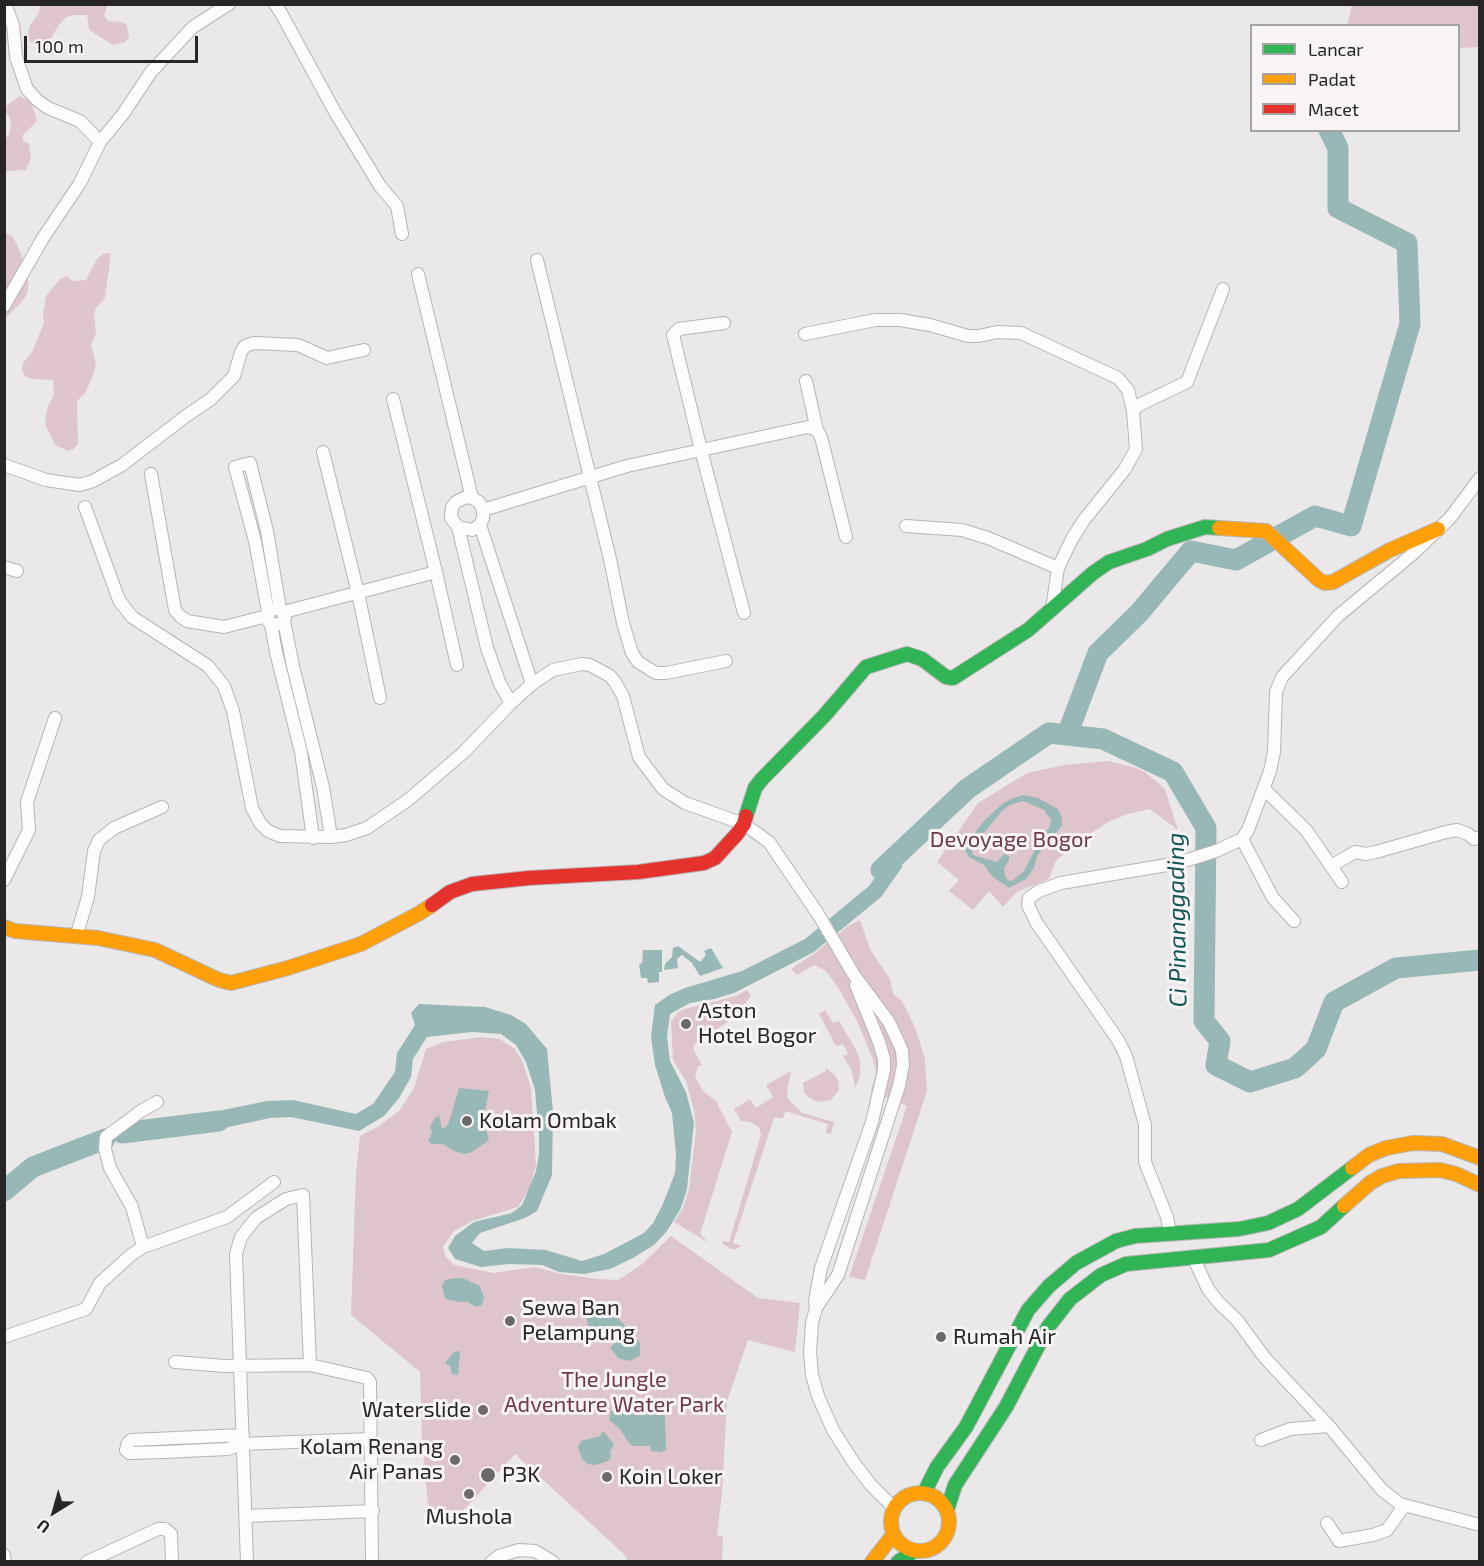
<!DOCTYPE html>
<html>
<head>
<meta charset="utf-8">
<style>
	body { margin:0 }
	#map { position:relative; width:1484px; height:1566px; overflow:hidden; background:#ebe8e9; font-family:"Exo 2",sans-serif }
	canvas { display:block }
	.frame { position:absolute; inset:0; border:6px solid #272525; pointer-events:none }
	.legend { position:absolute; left:1250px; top:24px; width:210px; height:108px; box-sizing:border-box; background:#f9f5f6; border:2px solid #a5a2a2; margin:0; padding:8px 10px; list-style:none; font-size:18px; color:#272525 }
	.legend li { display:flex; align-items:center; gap:12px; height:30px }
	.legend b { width:30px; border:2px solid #a5a2a2 }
	.north { position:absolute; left:24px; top:1482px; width:60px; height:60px; -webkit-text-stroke:4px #f9f5f6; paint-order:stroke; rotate:217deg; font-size:16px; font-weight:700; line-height:24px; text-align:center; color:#272525 }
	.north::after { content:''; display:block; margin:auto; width:21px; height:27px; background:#272525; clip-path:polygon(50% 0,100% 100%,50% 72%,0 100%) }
	.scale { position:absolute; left:24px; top:36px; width:174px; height:27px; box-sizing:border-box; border:3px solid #272525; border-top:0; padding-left:8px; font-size:18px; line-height:21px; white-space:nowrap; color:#272525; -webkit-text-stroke:4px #f9f5f6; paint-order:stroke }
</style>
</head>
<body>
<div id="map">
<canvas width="1484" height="1566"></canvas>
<div class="frame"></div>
<ul class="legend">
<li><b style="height:8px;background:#30b455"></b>Lancar</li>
<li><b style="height:8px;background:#ff9f0a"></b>Padat</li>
<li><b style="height:8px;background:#e5322d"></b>Macet</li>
</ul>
<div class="north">U</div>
<div class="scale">100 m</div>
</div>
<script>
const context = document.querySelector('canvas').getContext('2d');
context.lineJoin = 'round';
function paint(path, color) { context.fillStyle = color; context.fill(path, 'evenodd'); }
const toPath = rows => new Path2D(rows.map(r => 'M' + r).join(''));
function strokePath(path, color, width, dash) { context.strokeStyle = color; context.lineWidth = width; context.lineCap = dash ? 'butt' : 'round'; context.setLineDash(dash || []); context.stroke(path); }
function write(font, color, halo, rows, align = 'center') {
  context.font = font + ' "Exo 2",sans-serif'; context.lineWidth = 6; context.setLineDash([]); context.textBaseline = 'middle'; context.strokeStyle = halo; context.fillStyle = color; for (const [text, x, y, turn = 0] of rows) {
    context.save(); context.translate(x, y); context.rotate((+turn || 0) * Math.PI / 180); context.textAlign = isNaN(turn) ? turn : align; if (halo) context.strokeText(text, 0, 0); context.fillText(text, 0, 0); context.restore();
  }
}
const green = toPath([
	[1352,5,1479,5,1479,47,1459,48,1458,26,1347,25],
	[1108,761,1136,768,1145,772,1165,789,1178,830,1150,809,1128,814,1110,821,1074,844,1055,862,1049,879,1017,892,1003,907,989,891,973,910,949,891,959,880,937,862,978,803,1027,773,1064,765],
	[860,920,871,951,890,979,893,994,902,1001,915,1027,925,1059,927,1091,865,1280,849,1277,907,1106,871,1091,876,1073,873,1059,858,1023,839,989,826,971,814,965,797,975,791,969,815,953,848,926],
	[747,990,751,995,745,1004,747,1008,693,1046,694,1051,702,1065,698,1066,695,1077,704,1092,716,1101,732,1132,700,1234,709,1243,674,1222,683,1208,689,1189,696,1130,694,1111,686,1081,673,1060,671,1022,678,1012,685,1009,736,996],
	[825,1010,833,1023,839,1021,855,1048,860,1060,860,1076,855,1088,852,1071,843,1056,848,1054,843,1044,836,1046,819,1014],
	[483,1037,500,1039,515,1049,523,1063,531,1088,536,1165,529,1189,518,1207,472,1221,453,1232,443,1247,446,1257,454,1265,494,1273,534,1267,562,1274,597,1279,618,1280,641,1265,671,1236,758,1298,800,1303,795,1352,748,1340,727,1401,722,1494,717,1535,723,1537,722,1562,627,1561,626,1556,515,1454,450,1525,428,1504,422,1441,420,1372,351,1315,356,1173,360,1136,379,1126,400,1110,414,1088,426,1049,443,1042],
	[825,1067,835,1075,838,1081,839,1090,831,1100,817,1102,808,1097,804,1092,803,1083,826,1071],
	[791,1071,788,1086,787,1096,789,1100,802,1113,834,1122,831,1134,826,1133,828,1124,785,1111,783,1118,774,1118,733,1243,741,1246,736,1249,731,1249,723,1244,722,1241,729,1242,761,1135,759,1127,750,1122,741,1121,734,1109,750,1099,756,1108,773,1097,766,1085]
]);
const forest = toPath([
	[108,4,104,16,108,21,121,22,127,25,129,37,125,42,113,45,89,30,87,15,73,15,66,17,58,26,52,37,42,45,35,45,30,41,28,33,30,25,39,13,40,5],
	[20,96,31,102,37,121,23,135,23,141,29,144,31,158,26,170,6,171,4,140,9,135,11,126,10,118,6,112,7,105],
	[4,232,12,236,20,251,28,278,28,291,25,298,5,319],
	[111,253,105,298,96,308,94,313,96,334,91,345,96,363,94,372,86,392,77,401,78,444,74,449,68,451,55,445,45,424,47,409,54,395,53,380,32,379,25,376,22,370,23,363,32,352,44,323,43,315,46,296,60,279,67,276,72,281,86,280,97,259,103,254]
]);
const water = toPath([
	[1024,795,1038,798,1058,809,1062,818,1062,826,1043,847,1037,857,1034,868,1026,879,1009,888,993,877,984,865,969,857,965,850,966,844,984,821,1002,804,1013,798],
	[1023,801,1044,810,1051,820,1050,826,1040,840,1024,871,1012,881,1008,880,1005,875,1004,868,1009,861,1009,856,1004,854,997,862,973,855,972,851,975,843,1002,811,1010,805],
	[890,857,903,866,881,897,814,952,734,993,714,999,690,1003,670,1014,667,1037,670,1061,686,1092,694,1123,687,1189,681,1208,667,1231,654,1245,633,1258,610,1269,584,1274,559,1272,542,1265,509,1264,481,1267,455,1259,448,1248,455,1236,474,1222,512,1213,522,1205,536,1171,539,1154,539,1135,535,1090,526,1062,516,1045,501,1034,472,1032,427,1037,413,1059,411,1077,399,1098,384,1116,359,1131,291,1117,270,1118,224,1128,191,1133,189,1117,267,1101,293,1100,356,1114,373,1104,395,1072,397,1053,415,1025,411,1013,419,1004,485,1007,511,1015,526,1024,547,1049,553,1111,552,1175,537,1211,525,1218,480,1233,472,1243,484,1251,508,1248,546,1250,582,1261,604,1254,644,1233,653,1223,663,1204,675,1173,676,1154,672,1113,665,1097,655,1065,651,1037,655,1005,669,995,685,988,742,971,805,939,869,886],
	[678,946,700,962,706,955,704,951,711,948,723,968,700,976,692,963,682,955,677,959,678,968,664,970,665,964,672,957,673,948],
	[643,950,662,950,662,972,659,972,659,982,648,983,647,978,641,978,639,964,642,963],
	[459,1088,489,1091,483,1120,489,1140,472,1152,464,1154,454,1151,443,1144,432,1144,428,1141,432,1133,430,1127,435,1118,439,1115,442,1128,446,1127,449,1122],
	[455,1278,463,1278,480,1286,484,1298,482,1305,476,1307,468,1302,460,1302,445,1299,442,1286,445,1280],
	[594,1300,605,1303,640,1343,640,1356,630,1361,618,1358,610,1347,619,1340,616,1331,603,1326,593,1329,589,1335,586,1311,590,1302],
	[460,1351,458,1375,452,1374,450,1366,445,1363,454,1352],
	[654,1401,662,1407,665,1418,666,1450,660,1452,651,1451,650,1446,632,1446,628,1442,620,1429,609,1420,611,1411,619,1412,627,1410,630,1406],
	[603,1431,614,1444,610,1452,611,1457,608,1461,595,1465,588,1464,582,1459,578,1447,581,1441,600,1436]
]);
const river = toPath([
	[1067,735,1098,653,1139,613,1191,551,1236,560,1315,516,1351,526,1410,324,1407,243,1338,208,1338,148,1329,130],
	[881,870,967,789,1049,733,1103,739,1173,772,1206,828,1204,1021,1220,1041,1216,1065,1250,1082,1295,1068,1316,1049,1334,1002,1396,968,1480,960],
	[122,1133,219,1121],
	[4,1191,33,1167,105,1139]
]);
const street = toPath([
	[275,4,281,13,335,112,380,186,397,206,402,234],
	[100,142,123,114,151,72,193,27,229,4],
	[537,260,610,559,623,623,632,653,638,662,656,673,666,673,726,661],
	[418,274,472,498],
	[4,306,43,238,80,183,100,142,80,121,48,108,37,100,27,89,16,57,13,25,5,4],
	[724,323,679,329,673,335,701,450,744,613],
	[805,334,875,320,900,320,930,325,968,336,979,336,997,332,1021,333,1118,378,1128,390,1133,411],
	[806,381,817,430],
	[393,399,436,572,457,665],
	[323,452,358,593,380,698],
	[4,465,46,480,80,485,93,481,122,465,186,416,211,399,234,376,241,352,245,346,254,343,298,345,327,358,364,350],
	[151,474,175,610,180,616,187,621,224,627,267,616],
	[85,507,119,600,132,617,208,666,224,686,233,711,252,808,260,823,268,831,280,836,331,837,346,835,367,828,408,800,463,753,511,703,532,684,553,670,582,664,590,665,610,676,615,682,623,696,639,757,663,789,685,803,744,824,769,842,818,914,854,975,889,1022,902,1050,903,1065,899,1086,838,1275,816,1308],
	[483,510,627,466,808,427,817,430,821,437,846,537],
	[480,525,472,530,458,527,451,518,452,507,456,502,466,497,472,498,479,502,483,510,483,518,480,525,532,684],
	[906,526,962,530,988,538,1058,568],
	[458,527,487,648,500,684,511,703],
	[4,567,17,571],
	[1052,609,1058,568,1072,539,1084,520,1125,469,1136,449,1133,411,1139,405,1187,382,1223,289],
	[268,612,255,541,235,467,250,463,267,531,280,609],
	[284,612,436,572],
	[284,621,280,624,271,624,268,621,268,612,276,608,280,609,285,617,284,621,293,666,323,787,331,837],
	[271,624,276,652,301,752,313,838],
	[1264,789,1306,830,1342,882],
	[1242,839,1273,898,1294,921],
	[1331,866,1355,852,1366,854,1376,852,1446,832,1457,830,1468,834,1474,839,1480,837],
	[4,880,29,830,27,802,55,718],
	[76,937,88,897,94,851,99,840,114,828,162,807],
	[856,985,879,1042,884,1059,884,1070,872,1122,821,1268,815,1301,816,1308,812,1323,810,1352,812,1375,818,1396,833,1430,854,1463,871,1485,894,1508],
	[1170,1233,1167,1217,1145,1162,1145,1125,1126,1056,1118,1040,1036,922,1028,905,1029,898,1039,891,1061,883,1178,863,1216,851,1242,839,1248,830,1270,771,1274,752,1276,692,1282,677,1338,616,1415,552,1450,518,1480,478],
	[143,1247,132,1207,110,1168,105,1149,106,1137,141,1111,157,1102],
	[1193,1257,1208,1289,1219,1303,1237,1320,1265,1358,1329,1426,1382,1490,1400,1504,1480,1525],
	[4,1337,86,1309,100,1283,131,1255,143,1247,227,1217,274,1182],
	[175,1362,225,1366,310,1365,367,1378,370,1382,372,1562],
	[243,1435,131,1440,128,1443,126,1450,129,1453,164,1452,228,1449,242,1444,371,1439],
	[1261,1440,1290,1429,1329,1426],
	[246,1516,373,1511],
	[1327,1523,1339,1541,1373,1535,1387,1530,1404,1506],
	[4,1555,5,1562],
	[87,1562,158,1529,165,1529,171,1534,172,1562],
	[247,1562,236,1254,241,1237,256,1218,286,1199,303,1195,310,1365],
	[491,1562,499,1556,519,1550,535,1551,553,1562]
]);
const fast = toPath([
	[746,816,755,788,762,779,824,716,866,667,907,654,922,659,946,677,953,678,1028,630,1093,573,1109,562,1147,549,1167,539,1205,527,1219,528],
	[924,1493,937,1467,966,1427,1028,1310,1049,1286,1076,1263,1116,1241,1135,1236,1239,1229,1268,1223,1298,1209,1352,1168],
	[947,1510,955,1485,1006,1407,1048,1327,1070,1299,1101,1275,1126,1264,1269,1250,1321,1227,1344,1206],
	[898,1562,914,1551]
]);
const slow = toPath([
	[1219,528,1266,531,1319,580,1325,583,1333,582,1390,550,1438,529],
	[4,927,15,931,98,938,155,950,219,980,231,983,288,968,361,944,418,914,432,905],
	[1352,1168,1369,1155,1386,1148,1413,1143,1442,1144,1480,1158],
	[1344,1206,1370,1183,1382,1176,1399,1171,1440,1170,1456,1174,1480,1185],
	'891 1522a29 29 0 1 1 58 0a29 29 0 1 1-58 0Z',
	[872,1562,893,1535]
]);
const jam = toPath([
	[432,905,450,892,472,884,529,878,638,872,704,863,715,858,737,834,744,824,746,816]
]);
const markers = [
	[686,1024,6,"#6c696a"],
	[467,1121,6,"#6c696a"],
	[510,1321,6,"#6c696a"],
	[941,1337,6,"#6c696a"],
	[483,1410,6,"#6c696a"],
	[455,1460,6,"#6c696a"],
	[488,1475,8,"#6c696a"],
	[607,1477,6,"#6c696a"],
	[469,1494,6,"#6c696a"]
];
const parkNames = [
	["Devoyage Bogor",1011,840],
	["The Jungle",614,1380],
	["Adventure Water Park",614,1405]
];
const poiNames = [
	["Aston",698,1011],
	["Hotel Bogor",698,1036],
	["Kolam Ombak",479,1121],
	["Sewa Ban",522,1308],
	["Pelampung",522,1333],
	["Rumah Air",953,1337],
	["Waterslide",471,1410,"right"],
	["Kolam Renang",443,1447,"right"],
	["Air Panas",443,1472,"right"],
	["P3K",502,1475],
	["Koin Loker",619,1477],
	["Mushola",469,1517,"center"]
];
const waterNames = [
	["Ci Pinanggading",1177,920,-91]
];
paint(green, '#ddc5cb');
paint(forest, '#dec6cc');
paint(water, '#98b8b7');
strokePath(river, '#98b8b7', 21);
strokePath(street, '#b7b4b5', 14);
strokePath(fast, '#b7b4b5', 16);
strokePath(slow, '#b7b4b5', 16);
strokePath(jam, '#b7b4b5', 16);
strokePath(street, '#fcfcfc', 12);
strokePath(fast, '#30b455', 14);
strokePath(slow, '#ff9f0a', 14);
strokePath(jam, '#e5322d', 14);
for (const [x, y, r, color] of markers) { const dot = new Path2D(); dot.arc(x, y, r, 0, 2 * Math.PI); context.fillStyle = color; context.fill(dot); strokePath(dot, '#f9f5f6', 2); }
write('22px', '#70394a', '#f9f5f6', parkNames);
write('22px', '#272525', '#f9f5f6', poiNames, 'left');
write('italic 24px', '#135656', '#f9f5f6', waterNames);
</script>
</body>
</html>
